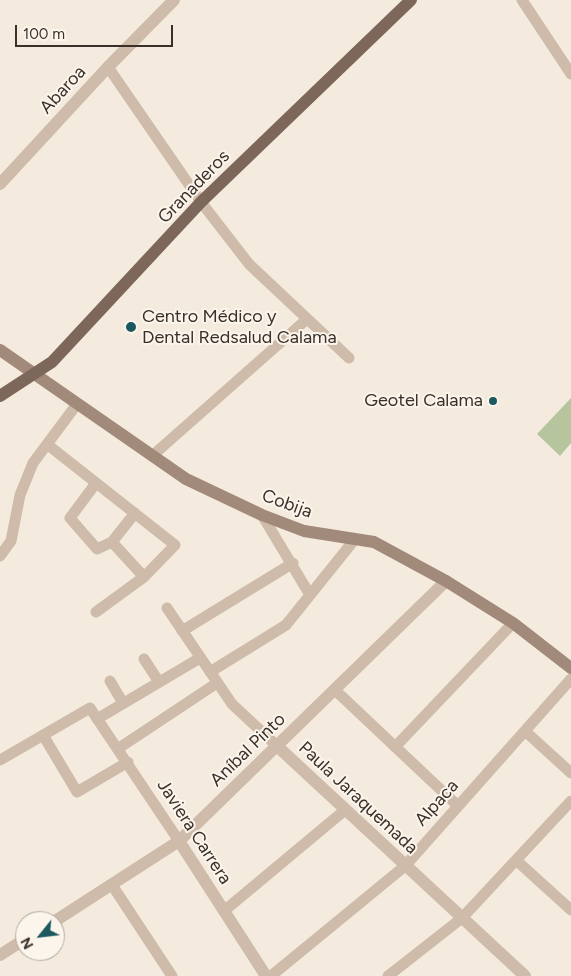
<!DOCTYPE html>
<html>
<head>
<meta charset="utf-8">
<style>
	body { margin:0 }
	#map { position:relative; width:571px; height:976px; overflow:hidden; background:#f4ebde; font-family:Figtree,sans-serif }
	canvas { display:block }
	.north { position:absolute; left:15px; top:911px; width:50px; height:50px; box-sizing:border-box; background:#fbf5ec; border:1px solid #aea69e; border-radius:50%; rotate:241deg; font-size:14px; font-weight:700; line-height:20px; text-align:center; color:#3a2f29 }
	.north::after { content:''; display:block; margin:auto; width:18px; height:22px; background:#1c585f; clip-path:polygon(50% 0,100% 100%,50% 72%,0 100%) }
	.scale { position:absolute; left:15px; top:25px; width:158px; height:22px; box-sizing:border-box; border:2px solid #3a2f29; border-top:0; padding-left:6px; font-size:15px; line-height:18px; white-space:nowrap; color:#3a2f29; -webkit-text-stroke:4px #fbf5ec; paint-order:stroke }
</style>
</head>
<body>
<div id="map">
<canvas width="571" height="976"></canvas>
<div class="north">N</div>
<div class="scale">100 m</div>
</div>
<script>
const context = document.querySelector('canvas').getContext('2d');
context.lineJoin = 'round';
function paint(path, color) { context.fillStyle = color; context.fill(path, 'evenodd'); }
const toPath = rows => new Path2D(rows.map(r => 'M' + r).join(''));
function strokePath(path, color, width, dash) { context.strokeStyle = color; context.lineWidth = width; context.lineCap = dash ? 'butt' : 'round'; context.setLineDash(dash || []); context.stroke(path); }
function write(font, color, halo, rows, align = 'center') {
  context.font = font + ' Figtree,sans-serif'; context.lineWidth = 4; context.setLineDash([]); context.textBaseline = 'middle'; context.strokeStyle = halo; context.fillStyle = color; for (const [text, x, y, turn = 0] of rows) {
    context.save(); context.translate(x, y); context.rotate((+turn || 0) * Math.PI / 180); context.textAlign = isNaN(turn) ? turn : align; if (halo) context.strokeText(text, 0, 0); context.fillText(text, 0, 0); context.restore();
  }
}
const green = toPath([
	[571,398,571,443,560,456,537,434]
]);
const minor = toPath([
	[522,0,571,74],
	[108,67,201,202,249,264,349,358],
	[48,445,175,545,144,577,96,612],
	[152,456,307,319],
	[96,483,70,518,97,549,112,542,144,577],
	[262,515,310,595],
	[112,542,135,513],
	[0,556,11,541,20,495,33,463,77,404],
	[167,608,232,704,277,746],
	[182,631,293,563],
	[144,659,159,682],
	[210,672,286,625,355,539],
	[110,681,123,703],
	[335,690,458,806],
	[97,719,200,658],
	[525,731,571,773],
	[43,735,77,792,128,762],
	[395,747,513,623],
	[119,748,217,683],
	[0,760,90,708,179,841],
	[516,860,571,910],
	[112,885,172,976],
	[224,911,345,810],
	[271,976,405,866,571,679],
	[388,976,462,918,571,801]
]);
const tertiary = toPath([
	[0,184,108,67,174,0],
	[277,746,525,976],
	[179,841,266,976],
	[55,921,179,841,446,581],
	[0,955,25,939]
]);
const secondary = toPath([
	[0,350,186,479,262,515,304,531,374,542,446,581,513,623,571,668]
]);
const primary = toPath([
	[0,396,52,362,201,202,411,0]
]);
const markers = [
	[131,327,6,"#1c585f"],
	[493,401,5,"#1c585f"]
];
const streetNames = [
	["Abaroa",63,90,-47],
	["Granaderos",194,187,-46],
	["Cobija",287,504,20],
	["Aníbal Pinto",248,750,-44],
	["Paula Jaraquemada",358,798,43],
	["Alpaca",437,803,-48],
	["Javiera Carrera",194,832,57]
];
const poiNames = [
	["Centro Médico y",142,317],
	["Dental Redsalud Calama",142,338],
	["Geotel Calama",483,401,"right"]
];
paint(green, '#b6c59d');
strokePath(minor, '#cebba9', 11);
strokePath(tertiary, '#cebba9', 12);
strokePath(secondary, '#a28a7a', 12);
strokePath(primary, '#7d675a', 12);
for (const [x, y, r, color] of markers) { const dot = new Path2D(); dot.arc(x, y, r, 0, 2 * Math.PI); context.fillStyle = color; context.fill(dot); strokePath(dot, '#fbf5ec', 2); }
write('18px', '#3a2f29', '#fbf5ec', streetNames);
write('18px', '#3a2f29', '#fbf5ec', poiNames, 'left');
</script>
</body>
</html>
